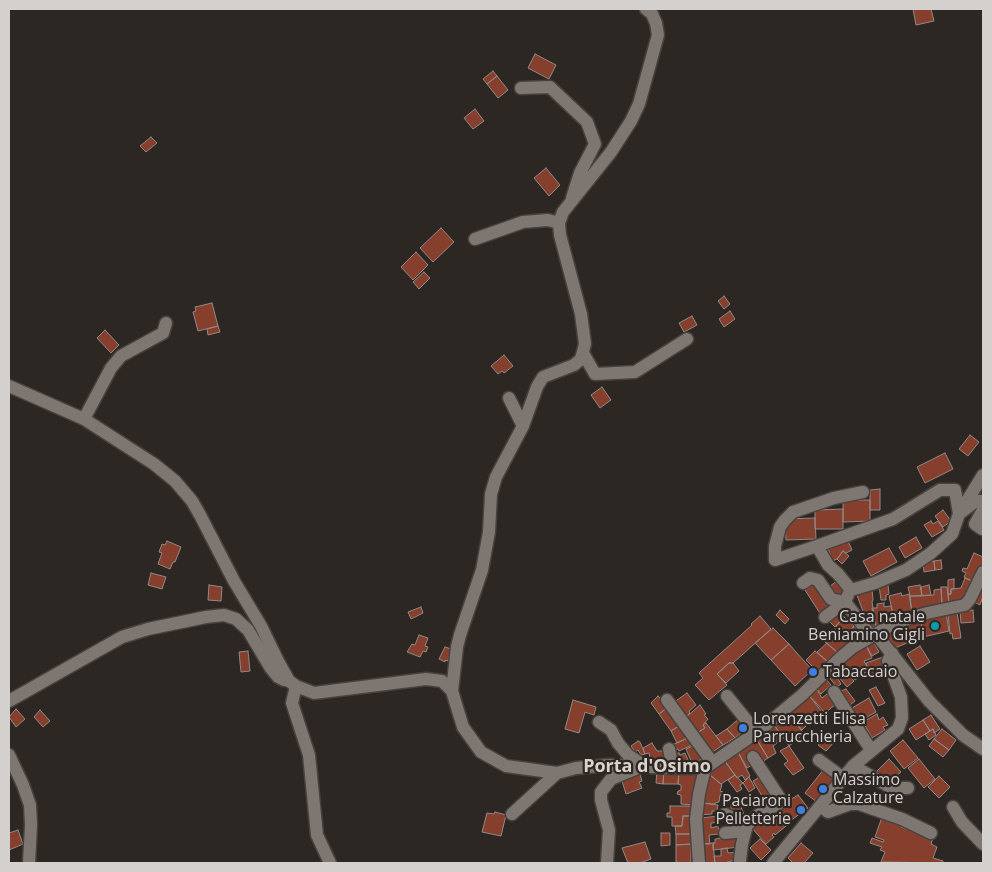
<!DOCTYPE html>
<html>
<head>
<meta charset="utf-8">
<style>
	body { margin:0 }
	#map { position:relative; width:992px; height:872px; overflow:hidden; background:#2d2723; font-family:"Open Sans",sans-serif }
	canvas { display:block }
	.frame { position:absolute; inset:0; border:10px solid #d4d0ce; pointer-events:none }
</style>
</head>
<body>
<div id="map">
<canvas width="992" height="872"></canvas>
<div class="frame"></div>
</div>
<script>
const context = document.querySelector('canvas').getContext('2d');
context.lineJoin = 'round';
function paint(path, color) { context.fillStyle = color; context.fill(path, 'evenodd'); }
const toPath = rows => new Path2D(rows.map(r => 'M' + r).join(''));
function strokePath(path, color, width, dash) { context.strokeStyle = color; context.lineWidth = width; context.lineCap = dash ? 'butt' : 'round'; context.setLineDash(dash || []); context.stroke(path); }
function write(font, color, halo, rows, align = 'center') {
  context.font = font + ' "Open Sans",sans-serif'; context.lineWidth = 4.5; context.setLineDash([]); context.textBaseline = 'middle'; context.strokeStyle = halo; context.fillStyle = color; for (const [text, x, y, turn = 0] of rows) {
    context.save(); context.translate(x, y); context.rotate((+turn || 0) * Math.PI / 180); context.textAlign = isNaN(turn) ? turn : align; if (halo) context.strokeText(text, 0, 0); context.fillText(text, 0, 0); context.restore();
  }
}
const building = toPath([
	[913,9,931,9,934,21,916,25,913,9],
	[535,54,556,65,549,79,528,68,535,54],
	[493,71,497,76,487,84,483,79,493,71],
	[497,76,508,90,498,98,487,84,497,76],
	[475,109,484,121,473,129,464,118,475,109],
	[151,137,157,143,146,152,140,146,151,137],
	[546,168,560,185,549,196,534,178,546,168],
	[441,228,454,242,433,262,420,248,441,228],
	[416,252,428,265,413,280,401,267,416,252],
	[424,272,430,278,419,289,413,282,424,272],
	[724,296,730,304,724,309,718,301,724,296],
	[212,303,218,326,198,331,193,312,196,311,195,307,212,303],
	[730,311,735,319,724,327,719,319,730,311],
	[692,316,697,325,684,332,679,323,692,316],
	[218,326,220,332,208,335,207,329,218,326],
	[105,330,119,345,111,353,97,338,105,330],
	[504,355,513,366,504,373,502,371,498,374,491,366,504,355],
	[602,387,611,400,600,408,591,395,602,387],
	[970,435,979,442,968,456,959,449,970,435],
	[945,453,953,469,925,483,917,467,945,453],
	[880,489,880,510,870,510,870,490,880,489],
	[843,500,870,500,870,521,843,522,843,500],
	[843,509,843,529,815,529,815,510,843,509],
	[943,510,951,521,943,527,935,516,943,510],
	[815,518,816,539,786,540,785,519,815,518],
	[931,521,933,524,938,521,944,530,932,537,924,525,931,521],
	[916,537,922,548,905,558,899,547,916,537],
	[167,541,181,547,175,562,173,562,170,569,158,564,162,553,159,552,162,544,165,545,167,541],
	[848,541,852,550,846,553,843,551,837,559,832,561,828,548,848,541],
	[889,548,897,562,871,576,863,561,889,548],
	[843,551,849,556,842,564,837,559,843,551],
	[974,553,983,557,983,565,976,583,964,577,966,573,962,571,963,568,967,569,974,553],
	[941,560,942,569,935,570,934,561,941,560],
	[934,561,935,570,924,572,923,562,934,561],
	[151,573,166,577,162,589,148,585,151,573],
	[965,578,976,583,966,599,949,603,948,594,951,594,951,589,961,588,965,578],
	[954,579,954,589,951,589,951,594,948,594,948,580,954,579],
	[838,580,846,591,837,597,829,587,838,580],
	[815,583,830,607,821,615,805,590,815,583],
	[209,585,222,587,221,601,208,600,209,585],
	[888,585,889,594,886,595,886,600,881,600,879,586,888,585],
	[920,585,922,596,910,596,908,587,920,585],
	[929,585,931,595,922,596,921,587,929,585],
	[979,585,983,587,983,596,980,605,972,601,979,585],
	[941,587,947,587,949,603,942,604,941,587],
	[872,589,873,600,872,602,876,626,869,628,857,595,872,589],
	[941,589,942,604,912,613,910,596,934,595,934,590,941,589],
	[901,593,902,596,909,594,912,613,894,619,889,596,901,593],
	[884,603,884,607,891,606,894,619,876,626,872,608,877,608,877,604,884,603],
	[421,607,423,613,411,619,408,612,421,607],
	[780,610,789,619,785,624,776,615,780,610],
	[973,610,974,622,961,623,960,611,973,610],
	[837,611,844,617,835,627,828,620,837,611],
	[957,612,961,638,953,639,952,633,950,634,948,613,957,612],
	[946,613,949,631,923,637,921,621,946,613],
	[760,616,771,629,733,663,729,663,717,674,727,685,709,700,695,685,703,678,699,673,752,625,751,624,760,616],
	[844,617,854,626,847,635,836,626,844,617],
	[921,621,923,635,914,637,914,640,895,648,886,634,902,626,921,621],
	[854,626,864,633,855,640,848,634,854,626],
	[773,628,789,644,771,660,755,643,773,628],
	[835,629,842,636,843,634,846,636,848,634,855,640,838,653,825,642,835,629],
	[419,635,428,638,425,646,428,647,426,652,423,651,420,657,407,652,412,644,415,645,419,635],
	[873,641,879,652,872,656,866,645,873,641],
	[827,643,838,653,828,662,817,652,827,643],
	[789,644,812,670,795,686,771,660,789,644],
	[866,645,872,658,864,661,869,670,855,680,850,673,848,674,854,681,847,687,833,670,866,645],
	[920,646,930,662,917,670,907,654,920,646],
	[445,647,451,649,448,661,445,660,445,662,439,659,445,647],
	[248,651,250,671,241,672,239,652,248,651],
	[815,651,828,662,818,672,806,660,815,651],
	[883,657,887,669,871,675,866,663,883,657],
	[729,663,733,663,739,671,726,683,717,674,729,663],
	[833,670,841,684,837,687,827,675,833,670],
	[825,678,831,685,821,694,816,688,825,678],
	[876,687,885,703,878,706,869,690,876,687],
	[816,688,822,698,827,694,836,704,825,713,808,694,816,688],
	[846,689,855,701,850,705,841,691,846,689],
	[687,693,696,705,689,711,690,713,685,718,673,703,687,693],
	[808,694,821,711,802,730,789,714,808,694],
	[658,696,668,707,659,714,651,703,658,696],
	[869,698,876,712,860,721,852,708,869,698],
	[573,700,596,707,594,715,585,712,579,733,565,729,573,700],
	[700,705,706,714,704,715,708,719,703,725,705,728,697,733,685,718,700,705],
	[668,707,682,724,671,731,659,714,668,707],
	[16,709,25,719,16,727,9,717,16,709],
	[40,710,50,721,43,727,34,717,40,710],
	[789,714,804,734,789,746,774,725,789,714],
	[877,714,879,720,883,717,888,725,883,727,885,730,872,738,863,722,877,714],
	[931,715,940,729,934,733,933,729,930,731,923,720,931,715],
	[741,717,749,726,735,738,727,729,741,717],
	[923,720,930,731,916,740,909,729,923,720],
	[706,723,723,745,711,753,697,733,705,728,703,725,706,723],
	[682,724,690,737,677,743,671,731,682,724],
	[774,725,783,738,773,746,776,753,768,758,757,740,774,725],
	[727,729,735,738,723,745,716,736,727,729],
	[933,729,936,735,929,740,925,734,933,729],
	[942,729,956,740,949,750,934,739,942,729],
	[827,734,835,741,826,751,818,745,827,734],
	[690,737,694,744,679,751,678,749,675,750,672,745,690,737],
	[934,739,949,750,943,757,929,746,934,739],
	[757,740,768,758,759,764,755,763,747,768,737,750,757,740],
	[903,740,918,758,904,769,890,751,903,740],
	[638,741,640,742,645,754,641,755,638,750,635,752,631,746,638,741],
	[652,743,657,751,668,751,670,764,651,763,649,753,645,754,643,748,652,743],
	[697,744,703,759,692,763,686,749,697,744],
	[789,746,804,768,793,775,784,764,788,761,780,751,789,746],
	[737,750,750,776,745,780,742,775,737,778,724,760,737,750],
	[679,753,680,755,685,753,689,762,674,763,672,754,679,753],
	[889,759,901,772,889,783,877,771,889,759],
	[919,759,935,779,924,788,908,768,919,759],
	[724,760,735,775,721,784,710,775,715,766,724,760],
	[824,769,835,777,817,802,805,793,824,769],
	[657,770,664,771,663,784,656,783,657,770],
	[639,771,642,781,639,782,642,788,626,794,622,781,632,778,631,774,639,771],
	[664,771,679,772,678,784,663,784,664,771],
	[679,772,697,773,692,805,681,804,681,795,677,794,678,791,681,790,681,785,678,784,679,772],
	[710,775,722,785,720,791,723,792,722,795,720,795,719,802,715,803,715,804,701,803,710,775],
	[735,775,743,783,740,785,742,789,737,792,728,780,735,775],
	[763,775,776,800,768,806,753,781,763,775],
	[939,776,950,787,939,798,928,787,939,776],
	[749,777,755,788,749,792,743,783,749,777],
	[798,795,808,808,790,821,791,822,775,835,774,833,772,835,774,837,766,844,751,827,759,820,762,824,764,822,761,818,798,795],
	[737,797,745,817,732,816,730,799,737,797],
	[701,803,718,805,717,811,712,811,712,814,700,815,701,803],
	[670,806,691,806,691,816,683,816,682,826,672,826,672,817,667,817,667,813,670,813,670,806],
	[495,812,506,815,501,836,482,832,487,813,494,814,495,812],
	[683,816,691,816,691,834,676,834,675,826,682,826,683,816],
	[719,816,719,822,711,823,711,828,718,826,719,834,709,835,710,844,701,844,700,818,719,816],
	[882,817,902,824,901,827,933,838,931,844,937,847,933,858,943,861,943,863,881,862,885,852,880,850,882,847,870,843,872,838,883,842,884,840,875,837,882,817],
	[18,830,23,844,9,850,9,833,18,830],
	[661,833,670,833,670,845,661,846,661,833],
	[676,834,691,834,691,844,676,845,676,834],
	[739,836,739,847,713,850,713,843,715,843,715,839,739,836],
	[760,839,771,850,761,860,750,848,760,839],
	[645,842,651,859,640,863,628,863,622,848,645,842],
	[713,843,715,863,702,863,701,844,713,843],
	[801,843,813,853,804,863,793,863,788,858,801,843],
	[691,844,691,863,676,863,676,845,691,844],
	[727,848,728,853,737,852,736,860,724,863,715,863,714,856,721,856,721,849,727,848]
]);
const minor = toPath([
	[521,88,550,87,587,122,595,144,580,173,572,198],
	[475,239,523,222,548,220,559,223],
	[583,353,595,374,635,372,687,339],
	[9,386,84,419,154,464,175,481,192,501,200,515,234,581,261,626,279,663,289,681,296,686,314,693,426,679,442,681,452,691,463,727,481,752,506,766,557,773,576,768,609,765,673,768,705,768],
	[509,398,523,426],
	[84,419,111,368,121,356,163,333,166,323],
	[983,475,959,514,976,501,983,501],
	[940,490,955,490,959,514,952,534,931,553,906,570,875,583,851,590,838,574,828,565,817,546,893,519,940,490],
	[982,529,975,524,983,510],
	[817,546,775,560,775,546,780,527,785,520,793,512,834,498,863,492],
	[803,583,810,578,818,580,831,599,845,602,825,617],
	[848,595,845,602,871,636],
	[876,634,929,701,963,735,983,749],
	[296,686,292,703,309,755,317,835,330,863],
	[452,691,457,647,460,635,482,570,489,532,491,494,496,477,523,426,537,387,543,377,574,365,581,359,585,344,581,314,560,235,559,223,563,212,611,152,631,121,639,104,658,35,656,23,652,14,646,9],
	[834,692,871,750],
	[727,696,756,732],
	[667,700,712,762],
	[9,701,122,637,148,629,206,617,224,615,236,619,248,630,270,667,278,677,284,680],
	[599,722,611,730,618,743,628,755,643,765],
	[669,749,673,768],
	[9,755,23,785,30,805,31,825,29,863],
	[819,760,842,777],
	[853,766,892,788,908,788],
	[705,768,760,730,802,695,840,658,853,647,895,623,927,613,965,605,970,599,983,572],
	[821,806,828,812,850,804,859,804,902,819,931,833],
	[953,807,962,822,983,844],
	[512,814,557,773],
	[725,814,747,825],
	[725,833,745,831],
	[740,860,742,844,747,825,758,815,778,804,779,801,779,797,753,757],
	[607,863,609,830,601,800,601,792,611,779,638,768],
	[699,863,696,819,699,794,705,768],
	[773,863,853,766,898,729,902,718,901,697,888,661,892,653]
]);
const markers = [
	[935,626,5,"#0f9aa8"],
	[813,672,5,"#3f7fe0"],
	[743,728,5,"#3f7fe0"],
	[823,789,5,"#3f7fe0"],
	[801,810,5,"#3f7fe0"]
];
const poiNames = [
	["Casa natale",925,617,"right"],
	["Beniamino Gigli",925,635,"right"],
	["Tabaccaio",823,672],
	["Lorenzetti Elisa",753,719],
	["Parrucchieria",753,737],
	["Massimo",833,780],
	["Calzature",833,798],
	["Paciaroni",791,801,"right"],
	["Pelletterie",791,819,"right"]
];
const neighbourhoodNames = [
	["Porta d'Osimo",647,767]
];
paint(building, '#863e2d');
strokePath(building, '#928986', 1);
strokePath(minor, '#47423e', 15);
strokePath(minor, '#7d7671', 12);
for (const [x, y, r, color] of markers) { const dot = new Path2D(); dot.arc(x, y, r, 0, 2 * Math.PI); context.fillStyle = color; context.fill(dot); strokePath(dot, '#2d2723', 2); }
write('16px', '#d4d0ce', '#2d2723', poiNames, 'left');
write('bold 18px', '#dad2cc', '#2d2723', neighbourhoodNames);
</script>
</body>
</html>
